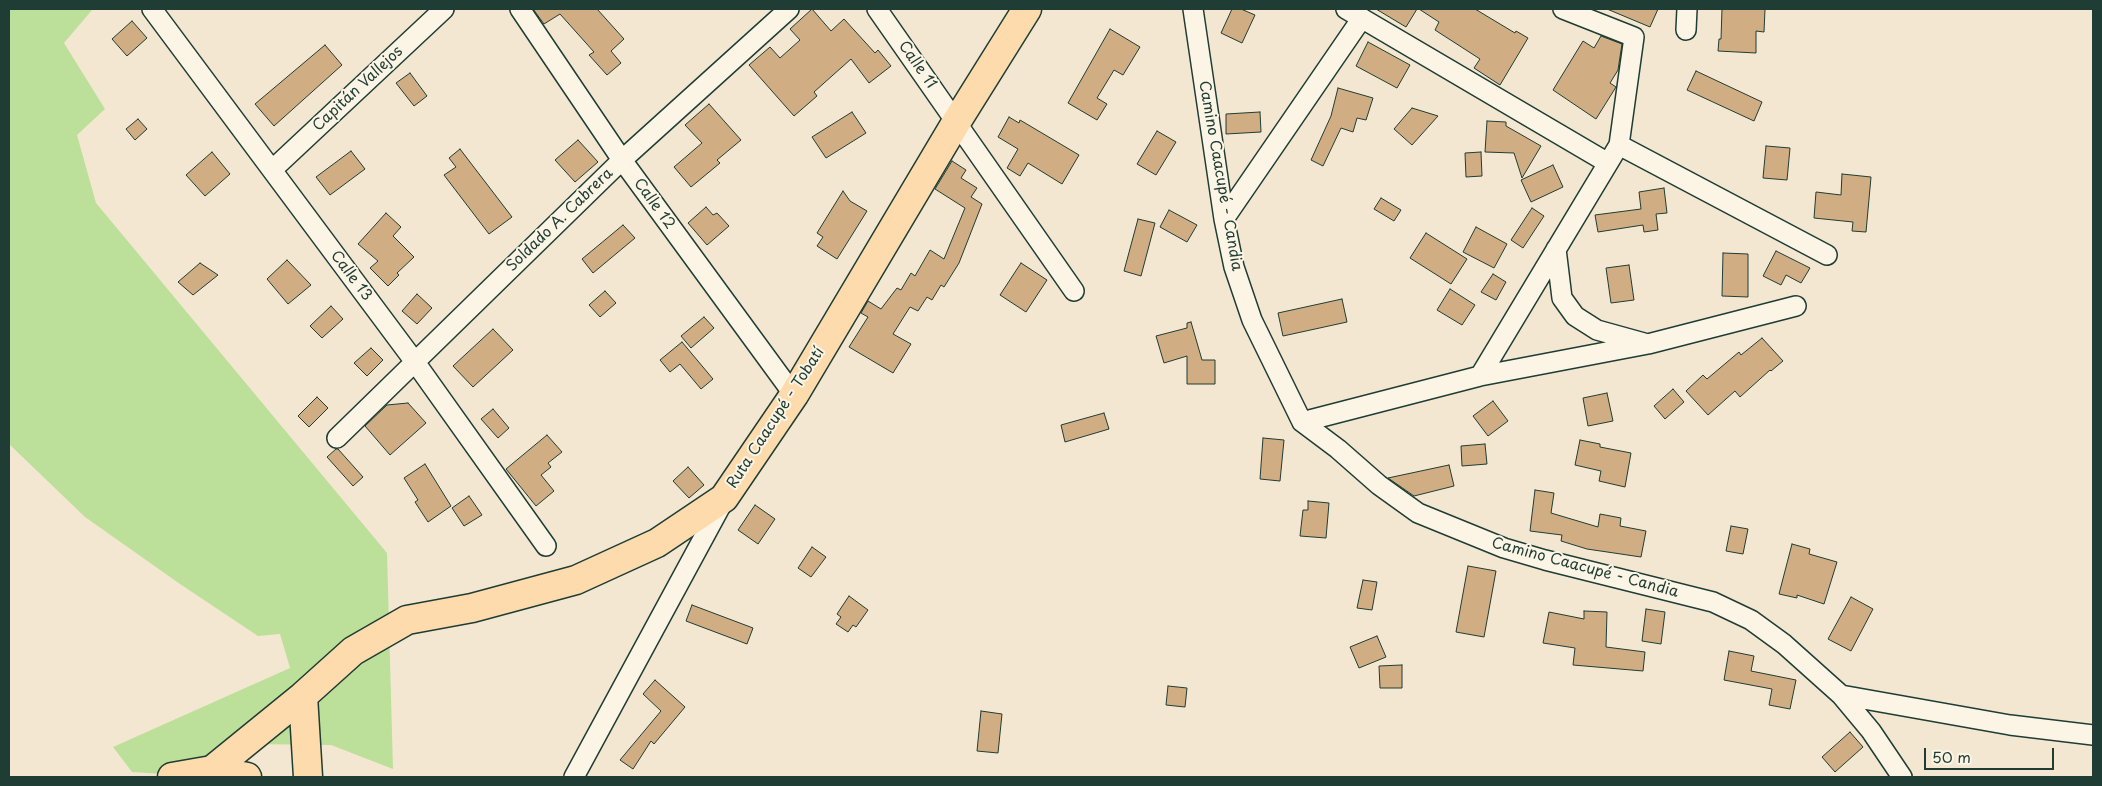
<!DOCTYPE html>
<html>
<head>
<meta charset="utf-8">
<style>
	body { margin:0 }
	#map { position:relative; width:2102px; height:786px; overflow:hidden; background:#f3e7d1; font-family:"Playpen Sans",sans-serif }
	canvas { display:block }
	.frame { position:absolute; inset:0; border:10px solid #1f3d34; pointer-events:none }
	.scale { position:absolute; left:1924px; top:748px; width:130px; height:22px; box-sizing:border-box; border:2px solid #1f3d34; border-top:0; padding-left:6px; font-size:15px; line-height:18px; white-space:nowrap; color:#1f3d34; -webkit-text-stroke:4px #fcf5e5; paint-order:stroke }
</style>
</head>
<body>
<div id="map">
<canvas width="2102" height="786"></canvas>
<div class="frame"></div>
<div class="scale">50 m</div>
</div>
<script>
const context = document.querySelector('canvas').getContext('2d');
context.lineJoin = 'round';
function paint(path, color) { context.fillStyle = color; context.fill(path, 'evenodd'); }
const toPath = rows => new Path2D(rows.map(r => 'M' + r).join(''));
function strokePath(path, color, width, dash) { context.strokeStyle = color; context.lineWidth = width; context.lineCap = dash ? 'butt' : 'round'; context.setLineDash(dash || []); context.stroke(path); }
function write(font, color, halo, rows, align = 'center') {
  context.font = font + ' "Playpen Sans",sans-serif'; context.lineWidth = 4; context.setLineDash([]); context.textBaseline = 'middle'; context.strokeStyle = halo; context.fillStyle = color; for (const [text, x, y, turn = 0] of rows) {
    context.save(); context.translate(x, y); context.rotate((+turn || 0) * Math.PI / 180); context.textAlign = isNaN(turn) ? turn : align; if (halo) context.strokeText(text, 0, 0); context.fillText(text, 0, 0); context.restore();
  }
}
const green = toPath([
	[9,9,92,10,64,43,105,109,77,135,96,203,387,553,393,769,331,745,251,744,179,775,132,772,113,747,290,668,280,634,258,636,180,584,85,517,9,444]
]);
const building = toPath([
	[533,9,597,9,624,39,611,51,621,63,607,75,589,55,594,52,560,14,544,24,533,9],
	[812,9,831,31,844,19,875,53,878,50,891,66,869,83,851,59,814,92,817,96,794,116,749,65,770,47,780,58,800,40,790,29,812,9],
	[1232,9,1241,9,1255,15,1242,43,1221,33,1232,9],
	[1376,9,1417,9,1406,27,1376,9],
	[1419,9,1475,9,1515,33,1516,31,1528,38,1500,85,1474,68,1480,59,1435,30,1439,22,1419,9],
	[1607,9,1658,9,1650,27,1607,9],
	[1722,9,1765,9,1764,32,1756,31,1756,53,1718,51,1719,39,1721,39,1722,9],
	[132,21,147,38,127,56,112,39,132,21],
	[1110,29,1140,47,1123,75,1114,70,1097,98,1107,104,1097,120,1068,103,1110,29],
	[1601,36,1622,44,1618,70,1610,83,1616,87,1596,119,1553,90,1583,41,1594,48,1601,36],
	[1368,42,1410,65,1397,88,1356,66,1368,42],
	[325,45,342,65,274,126,255,104,325,45],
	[1696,71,1762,102,1754,121,1687,90,1696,71],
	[410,73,427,96,414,106,396,83,410,73],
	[1338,88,1373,98,1366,120,1357,118,1353,132,1341,128,1323,166,1311,160,1331,116,1338,88],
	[709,104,741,140,717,160,720,163,691,187,674,167,702,143,685,125,709,104],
	[1412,108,1438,116,1412,145,1394,129,1412,108],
	[852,112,866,133,826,158,812,137,852,112],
	[1260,112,1261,132,1226,134,1226,114,1260,112],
	[1009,117,1019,123,1020,120,1079,155,1062,184,1028,163,1020,176,1007,168,1018,149,998,137,1009,117],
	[138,119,147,129,135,140,126,129,138,119],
	[1487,121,1506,122,1506,126,1541,146,1522,178,1514,153,1485,152,1487,121],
	[1157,131,1176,142,1156,175,1137,164,1157,131],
	[578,140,598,162,575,182,555,160,578,140],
	[1766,146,1790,148,1787,180,1763,178,1766,146],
	[460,149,512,217,489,234,444,175,456,167,449,158,460,149],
	[351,151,365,169,330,195,316,177,351,151],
	[212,152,230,174,205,196,186,175,212,152],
	[1481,152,1482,176,1466,177,1465,153,1481,152],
	[952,161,966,170,961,178,977,188,971,197,982,204,959,263,944,287,941,285,932,300,927,297,918,311,910,307,893,334,911,344,893,373,849,347,868,317,861,313,868,301,881,309,897,288,901,290,911,273,915,276,930,250,944,259,965,208,935,189,952,161],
	[1553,165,1563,187,1531,202,1521,180,1553,165],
	[1842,174,1871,177,1866,232,1852,231,1853,222,1814,218,1816,192,1841,195,1842,174],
	[1664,188,1667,213,1656,214,1658,230,1644,232,1643,225,1598,232,1595,215,1641,209,1639,192,1664,188],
	[843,191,850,201,867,211,837,259,817,246,823,237,817,233,843,191],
	[1381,198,1401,210,1394,221,1374,209,1381,198],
	[706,207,713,215,717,213,729,226,707,245,688,223,706,207],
	[1532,208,1544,216,1523,248,1511,240,1532,208],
	[1169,210,1197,225,1187,242,1160,227,1169,210],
	[386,213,401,227,393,236,414,257,397,273,399,275,388,286,370,268,378,261,358,244,386,213],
	[1138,219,1155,223,1141,276,1124,271,1138,219],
	[623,225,635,238,593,273,582,259,623,225],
	[1476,227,1507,244,1494,268,1463,252,1476,227],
	[1426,233,1467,259,1451,284,1410,258,1426,233],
	[1776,251,1810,268,1801,283,1786,275,1781,285,1763,276,1776,251],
	[1723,253,1748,254,1748,297,1722,296,1723,253],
	[287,260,311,285,288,304,267,279,287,260],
	[200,263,218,275,193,295,178,282,200,263],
	[1021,263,1047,280,1026,312,1000,295,1021,263],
	[1629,265,1634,300,1611,303,1606,268,1629,265],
	[1493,274,1506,282,1496,300,1481,292,1493,274],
	[1450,289,1475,305,1462,325,1437,310,1450,289],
	[605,291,616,303,600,317,589,305,605,291],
	[417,294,432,308,417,324,402,311,417,294],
	[1342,299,1347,322,1283,336,1278,313,1342,299],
	[331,306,343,319,322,338,310,326,331,306],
	[704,317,714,328,691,348,681,336,704,317],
	[1191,322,1202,360,1215,360,1215,384,1187,384,1187,356,1164,363,1156,336,1187,328,1187,323,1191,322],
	[493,329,513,350,473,387,453,366,493,329],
	[1762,338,1783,361,1771,371,1770,370,1740,397,1735,391,1708,415,1686,391,1703,375,1707,379,1739,352,1741,355,1762,338],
	[682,342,713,379,701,389,680,364,670,372,660,360,682,342],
	[371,348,383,360,367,376,354,363,371,348],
	[1673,389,1684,402,1665,419,1654,406,1673,389],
	[1607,393,1613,421,1588,426,1583,398,1607,393],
	[317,397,328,408,309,427,298,416,317,397],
	[1493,401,1508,421,1488,436,1473,416,1493,401],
	[408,403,426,423,390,455,365,426,387,405,408,403],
	[493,409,509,428,498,438,481,419,493,409],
	[1104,413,1109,429,1065,442,1061,425,1104,413],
	[547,435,562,452,548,463,551,467,541,475,554,491,536,506,506,469,547,435],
	[1263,438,1284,440,1280,481,1260,479,1263,438],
	[1580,440,1600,444,1600,447,1631,453,1625,487,1599,481,1601,471,1575,465,1580,440],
	[1485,444,1487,464,1462,466,1461,446,1485,444],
	[336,449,338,449,363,477,353,486,327,457,336,449],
	[425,464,451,506,428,522,415,502,418,500,404,478,425,464],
	[1449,465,1454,486,1414,496,1388,478,1449,465],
	[688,467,704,485,689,498,673,481,688,467],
	[1535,490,1554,493,1551,513,1598,527,1600,514,1621,518,1620,526,1646,531,1641,557,1587,549,1561,541,1562,535,1530,531,1535,490],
	[469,496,482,515,464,526,452,508,469,496],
	[1308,501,1329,503,1326,538,1300,536,1303,510,1308,510,1308,501],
	[755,505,775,519,758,544,738,530,755,505],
	[1731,526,1748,529,1743,554,1726,551,1731,526],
	[1792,544,1810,549,1809,554,1837,562,1824,604,1797,595,1797,598,1779,594,1792,544],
	[812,547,826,557,811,577,798,568,812,547],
	[1468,566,1496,571,1484,637,1456,632,1468,566],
	[1363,580,1377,582,1372,610,1357,608,1363,580],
	[849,596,868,610,856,627,853,625,848,632,836,624,841,617,837,614,849,596],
	[1851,597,1873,609,1851,651,1828,639,1851,597],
	[692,605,753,628,747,644,686,621,692,605],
	[1646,609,1665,612,1661,644,1642,641,1646,609],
	[1584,611,1607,612,1606,647,1645,652,1643,671,1573,665,1575,648,1543,643,1549,612,1584,619,1584,611],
	[1377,636,1386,657,1359,668,1350,647,1377,636],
	[1729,651,1754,656,1751,671,1796,680,1790,709,1769,705,1772,689,1724,680,1729,651],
	[1402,665,1402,688,1380,688,1379,666,1402,665],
	[655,680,685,707,654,744,651,741,633,769,620,760,661,711,643,694,655,680],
	[1168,686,1187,688,1185,707,1166,705,1168,686],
	[981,711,1002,714,998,753,977,751,981,711],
	[1850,732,1863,747,1835,772,1822,757,1850,732]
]);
const street = toPath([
	[152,9,415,362,546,546],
	[520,9,622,160,794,395],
	[877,9,1074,291],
	[1193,9,1224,219,1234,267,1252,320,1302,422,1338,449,1379,485,1418,513,1504,548,1545,560,1713,602,1751,620,1784,644,1841,695,1871,731,1902,777],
	[1346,9,1608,163],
	[1686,30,1687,9],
	[1619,145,1827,255],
	[272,170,444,9],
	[1224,219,1362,18],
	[1556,249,1562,298,1575,316,1597,330,1644,343],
	[1480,376,1619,145,1634,37,1563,9],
	[1302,422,1480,376,1648,344,1796,306],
	[337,438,622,160,789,9],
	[1841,695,2010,725,2093,735],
	[574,777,724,500]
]);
const primary = toPath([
	[303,696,308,777],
	[212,770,303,696,353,651,407,620,472,608,576,580,657,543,724,498,794,395,957,121,1027,9],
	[172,777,212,770,247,777]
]);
const streetNames = [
	["Calle 11",917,65,55],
	["Capitán Vallejos",358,89,-43],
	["Camino Caacupé - Candia",1220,176,80],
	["Calle 12",654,204,54],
	["Soldado A. Cabrera",560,220,-44],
	["Calle 13",351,276,53],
	["Ruta Caacupé - Tobatí",776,418,-57],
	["Camino Caacupé - Candia",1585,568,15]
];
paint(green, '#bce09a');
paint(building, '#d0ad83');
strokePath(building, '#1f3d34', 1);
strokePath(street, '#1f3d34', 22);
strokePath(primary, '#1f3d34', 31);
strokePath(street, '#fcf5e5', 19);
strokePath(primary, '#fddbac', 28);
write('15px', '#1f3d34', '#fcf5e5', streetNames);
</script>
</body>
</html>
